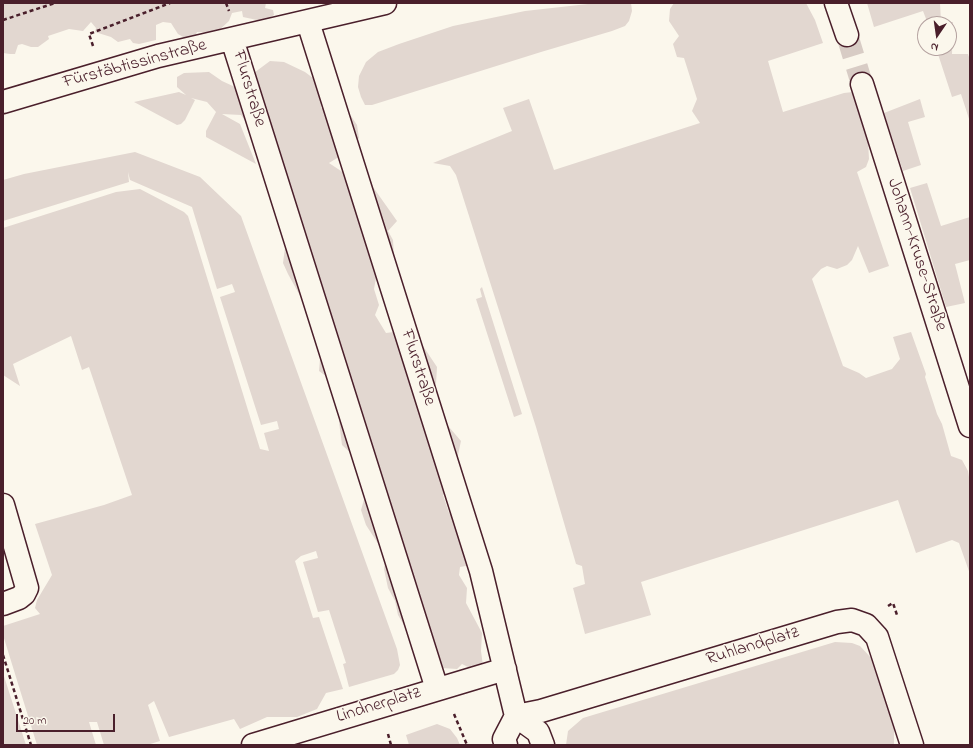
<!DOCTYPE html>
<html>
<head>
<meta charset="utf-8">
<style>
	body { margin:0 }
	#map { position:relative; width:973px; height:748px; overflow:hidden; background:#fbf7ec; font-family:"Indie Flower",sans-serif }
	canvas { display:block }
	.frame { position:absolute; inset:0; border:4px solid #4a1f2b; pointer-events:none }
	.north { position:absolute; left:917px; top:16px; width:40px; height:40px; box-sizing:border-box; background:#fbf7ec; border:1px solid #b4a19f; border-radius:50%; rotate:193deg; font-size:11px; font-weight:700; line-height:16px; text-align:center; color:#4a1f2b }
	.north::after { content:''; display:block; margin:auto; width:14px; height:18px; background:#4a1f2b; clip-path:polygon(50% 0,100% 100%,50% 72%,0 100%) }
	.scale { position:absolute; left:16px; top:714px; width:99px; height:18px; box-sizing:border-box; border:2px solid #4a1f2b; border-top:0; padding-left:5px; font-size:12px; line-height:14px; white-space:nowrap; color:#4a1f2b; -webkit-text-stroke:3px #fbf7ec; paint-order:stroke }
</style>
</head>
<body>
<div id="map">
<canvas width="973" height="748"></canvas>
<div class="frame"></div>
<div class="north">N</div>
<div class="scale">20 m</div>
</div>
<script>
const context = document.querySelector('canvas').getContext('2d');
context.lineJoin = 'round';
function paint(path, color) { context.fillStyle = color; context.fill(path, 'evenodd'); }
const toPath = rows => new Path2D(rows.map(r => 'M' + r).join(''));
function strokePath(path, color, width, dash) { context.strokeStyle = color; context.lineWidth = width; context.lineCap = dash ? 'butt' : 'round'; context.setLineDash(dash || []); context.stroke(path); }
function write(font, color, halo, rows, align = 'center') {
  context.font = font + ' "Indie Flower",sans-serif'; context.lineWidth = 3; context.setLineDash([]); context.textBaseline = 'middle'; context.strokeStyle = halo; context.fillStyle = color; for (const [text, x, y, turn = 0] of rows) {
    context.save(); context.translate(x, y); context.rotate((+turn || 0) * Math.PI / 180); context.textAlign = isNaN(turn) ? turn : align; if (halo) context.strokeText(text, 0, 0); context.fillText(text, 0, 0); context.restore();
  }
}
const green = toPath([
	[3,3,266,3,265,8,273,10,274,15,265,20,257,20,243,17,242,11,232,13,229,21,216,33,197,32,195,37,185,38,178,34,171,23,163,22,156,25,156,40,139,44,133,43,130,39,118,42,111,37,95,32,96,28,91,22,83,31,69,29,48,36,49,39,38,47,31,47,22,44,18,45,15,54,10,54,3,53],
	[597,3,631,3,632,11,629,21,625,26,612,31,541,52,372,105,365,105,361,97,358,87,359,76,366,62,378,52,399,44,453,26,525,11],
	[674,3,806,3,815,20,823,43,768,61,783,112,844,93,862,91,877,130,868,141,869,159,866,167,857,172,889,266,869,273,858,246,852,260,847,265,837,269,827,266,821,269,812,279,843,366,859,373,866,378,892,369,900,359,893,337,911,332,926,374,925,377,937,414,942,424,951,456,962,460,968,471,970,483,970,574,959,543,952,540,916,553,898,500,641,582,651,615,585,634,573,588,585,584,582,566,576,564,536,427,456,175,450,166,433,163,512,131,503,108,529,99,554,170,700,123,692,111,697,99,684,58,677,57,673,44,679,36,669,21,670,9],
	[867,3,940,3,941,22,953,22,952,54,968,54,970,60,970,122,961,94,952,97,936,48,949,48,949,24,928,24,923,11,874,27],
	[270,61,284,62,305,72,313,78,323,92,321,108,351,116,357,125,359,138,342,155,329,163,344,173,371,181,373,187,397,221,388,231,393,240,394,256,377,273,374,289,379,305,375,315,386,333,394,332,415,334,437,367,436,384,430,389,437,413,461,441,458,455,459,482,443,495,449,513,473,530,482,563,460,567,459,575,467,588,466,603,482,633,481,651,483,666,470,668,462,664,457,669,442,668,409,634,398,615,395,601,388,588,384,569,386,556,366,525,361,510,365,496,366,467,342,445,339,422,344,412,334,382,319,371,320,359,332,335,304,303,288,274,283,263,285,248,303,239,253,147,254,133,241,115,222,114,240,124,256,164,206,137,206,131,216,112,207,102,191,98,195,100,185,120,181,124,177,125,134,102,179,92,186,95,177,87,177,77,184,73,209,72,222,81,235,87],
	[920,99,925,117,908,122,921,165,903,171,884,113],
	[135,152,200,177,241,216,397,649,400,665,398,670,394,674,349,687,343,664,346,663,329,610,318,612,303,562,318,558,316,551,301,556,295,561,313,618,319,617,343,689,326,693,317,709,297,717,267,717,240,729,234,719,169,737,154,701,148,705,160,741,147,745,104,745,97,722,89,722,96,745,37,745,3,635,3,626,40,614,35,608,37,600,52,575,35,524,104,505,132,495,89,367,82,370,71,336,13,364,20,386,3,375,3,228,116,192,140,189,184,212,188,216,260,449,269,451,264,433,279,429,277,421,261,425,220,297,235,292,232,284,217,289,192,207,130,180,128,172,129,182,3,221,3,180,24,174],
	[927,183,941,226,970,217,970,260,955,264,965,303,946,307,910,188],
	[482,287,522,414,514,417,476,299,482,297,480,289],
	[835,642,852,643,860,646,874,661,894,725,894,745,566,745,568,731,583,718],
	[3,673,26,745,3,745],
	[437,724,450,729,457,738,460,745,409,745,406,735]
]);
const minorTunnel = toPath([
	[847,35,862,84]
]);
const path = toPath([
	[226,3,229,11],
	[3,20,55,3],
	[93,46,89,34,170,3],
	[888,606,893,603,897,615],
	[3,655,31,745],
	[454,714,467,745],
	[388,734,391,745]
]);
const minor = toPath([
	[836,3,847,35],
	[308,22,481,571,516,716,504,739,506,745],
	[232,39,437,689],
	[862,84,970,426],
	[3,102,158,56,385,3],
	[3,505,27,588,24,594,19,598,3,604],
	[516,716,541,711,837,622,852,620,866,625,877,637,912,745],
	[516,716,538,732,543,745],
	[253,745,505,669]
]);
const streetNames = [
	["Fürstäbtissinstraße",135,65,-15],
	["Flurstraße",248,89,73],
	["Johann-Kruse-Straße",916,255,72],
	["Flurstraße",417,368,72],
	["Ruhlandplatz",753,647,-17],
	["Lindnerplatz",379,706,-17]
];
paint(green, '#e2d7d0');
strokePath(minorTunnel, '#d8ccc5', 22, [22, 11]);
strokePath(minor, '#4a1f2b', 25);
strokePath(path, '#4a1f2b', 2.5, [4, 3]);
strokePath(minor, '#fbf7ec', 22);
write('18px', '#4a1f2b', '#fbf7ec', streetNames);
</script>
</body>
</html>
